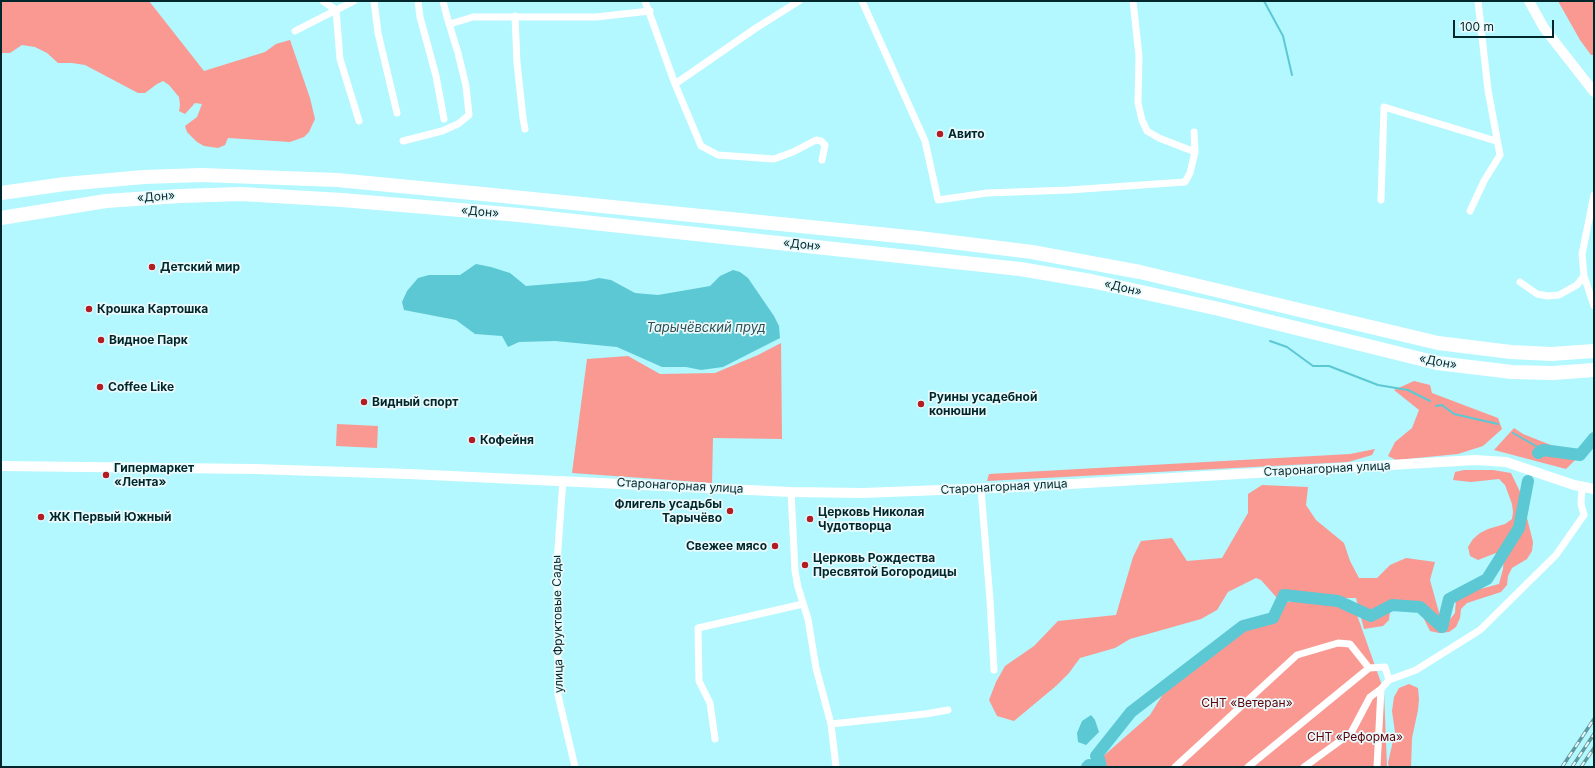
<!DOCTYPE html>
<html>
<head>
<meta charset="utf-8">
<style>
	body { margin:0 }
	#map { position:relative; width:1595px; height:768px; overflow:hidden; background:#b3f7ff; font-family:Inter,sans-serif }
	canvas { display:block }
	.frame { position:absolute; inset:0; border:2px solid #00272b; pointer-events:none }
	.scale { position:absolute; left:1453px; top:20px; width:101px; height:18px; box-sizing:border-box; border:2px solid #00272b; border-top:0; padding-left:5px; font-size:12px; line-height:14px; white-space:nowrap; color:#00272b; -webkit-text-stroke:3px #eafafc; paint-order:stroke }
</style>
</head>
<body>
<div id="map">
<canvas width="1595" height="768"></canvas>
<div class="frame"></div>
<div class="scale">100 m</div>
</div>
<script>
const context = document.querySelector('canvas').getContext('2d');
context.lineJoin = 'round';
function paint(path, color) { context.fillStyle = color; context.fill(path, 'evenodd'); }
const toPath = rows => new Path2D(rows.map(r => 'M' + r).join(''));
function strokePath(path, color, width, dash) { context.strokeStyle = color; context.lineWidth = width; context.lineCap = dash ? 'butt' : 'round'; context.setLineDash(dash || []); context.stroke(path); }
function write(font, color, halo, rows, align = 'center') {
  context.font = font + ' Inter,sans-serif'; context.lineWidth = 3.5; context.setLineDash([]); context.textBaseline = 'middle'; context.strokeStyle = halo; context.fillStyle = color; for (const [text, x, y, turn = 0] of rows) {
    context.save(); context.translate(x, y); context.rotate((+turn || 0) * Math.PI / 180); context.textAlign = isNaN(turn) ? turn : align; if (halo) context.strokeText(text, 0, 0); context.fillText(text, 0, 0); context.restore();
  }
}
const green = toPath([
	[1,1,149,1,204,71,265,52,276,44,290,40,310,98,315,119,309,132,304,137,290,142,228,138,225,145,218,148,204,146,197,142,187,132,185,126,197,117,202,104,195,103,185,114,179,111,180,105,179,97,169,85,163,81,157,84,145,93,138,93,85,65,72,63,58,63,47,53,35,47,22,45,10,53,1,53],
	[1558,1,1594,1,1594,55,1591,55,1580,40],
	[781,343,782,439,713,438,712,483,572,473,587,359,628,356,660,374,715,373,758,355],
	[1414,381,1430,385,1432,393,1498,418,1502,429,1483,446,1458,454,1396,460,1388,456,1395,442,1412,428,1419,410,1394,390],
	[337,424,378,426,377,448,336,446],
	[1514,428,1523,434,1566,451,1575,460,1566,469,1494,450],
	[1375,449,1372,455,1348,462,987,481,989,474,1350,454],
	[1464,470,1493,470,1511,473,1521,494,1533,542,1532,551,1527,559,1512,568,1508,576,1507,585,1501,592,1467,603,1461,609,1460,618,1456,627,1449,632,1439,633,1430,631,1422,615,1415,608,1407,604,1397,604,1390,611,1389,620,1383,626,1364,629,1356,598,1277,598,1261,580,1256,578,1228,592,1217,610,1201,619,1130,639,1115,648,1080,658,1069,673,1056,686,1014,721,997,716,989,700,996,682,1005,666,1034,646,1058,621,1116,615,1133,557,1141,541,1172,538,1187,561,1222,558,1248,513,1248,494,1262,485,1308,487,1306,505,1316,520,1344,543,1350,561,1359,578,1377,578,1390,565,1406,558,1435,562,1430,580,1440,616,1448,622,1455,613,1456,600,1473,591,1499,584,1503,569,1504,557,1496,553,1478,560,1470,556,1468,547,1473,539,1480,533,1488,529,1505,524,1512,519,1513,512,1512,504,1505,485,1499,479,1471,482,1453,480,1455,472],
	[1352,601,1384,691,1387,767,1091,767,1150,715,1178,670,1287,602],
	[1409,684,1418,688,1419,699,1418,710,1412,738,1411,767,1389,767,1388,763,1395,732,1392,711,1394,697,1399,688]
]);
const water = toPath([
	[476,264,491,267,510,273,526,286,586,281,599,278,611,280,635,293,658,295,710,286,720,276,733,270,740,272,748,278,774,316,779,326,780,338,723,367,701,370,686,367,662,367,617,347,555,341,519,342,508,347,502,336,475,334,456,320,404,310,402,302,407,291,418,278,429,275,460,275],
	[1091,715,1095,720,1099,732,1086,745,1078,742,1077,733,1082,721]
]);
const stream = toPath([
	[1264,1,1283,36,1292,75],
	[1270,341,1287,347,1313,366,1329,366,1378,385,1408,390,1430,401],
	[1436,406,1442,405,1454,414,1498,424],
	[1513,433,1543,450]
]);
const river = toPath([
	[1538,453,1543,450,1580,455,1594,438],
	[1087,767,1089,765,1095,767],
	[1101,767,1099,759,1096,756,1131,712,1243,626,1273,618,1284,595,1338,601,1371,616,1392,605,1420,607,1442,627,1449,599,1487,579,1519,528,1528,481]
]);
const street = toPath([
	[323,1,336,10,340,59,359,121],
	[374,1,378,33,397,113],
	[418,1,420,17,436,76,444,119],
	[645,1,675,84,701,146,718,155,774,159,793,152,816,140,821,141,825,145,822,160],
	[862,1,925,141,938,200,987,193,1069,190,1185,182,1190,173,1195,152,1194,132],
	[1133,1,1139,56,1138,103,1142,120,1147,131,1159,138,1195,152],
	[515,16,517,63,523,118,525,129],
	[450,24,473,17,596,17,650,11],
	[295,31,354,1],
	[675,84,756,28,799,1],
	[403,141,442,131,458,124,469,115,466,86,458,53,447,17,443,1],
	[1381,200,1384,107,1496,141],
	[1470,211,1484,181,1500,155,1488,90,1478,1],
	[1584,276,1594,306],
	[1520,282,1537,294,1548,296,1559,295,1577,285,1584,276,1582,254,1594,195],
	[563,480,557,562,558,695,575,767],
	[981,489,990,600,994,670],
	[791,492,795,571,798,587,808,619,816,668,831,724,836,767],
	[831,724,925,714,948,710],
	[715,739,710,703,699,681,698,628,803,604],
	[1175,767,1297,655,1338,643,1350,644,1369,668],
	[1248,767,1369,668,1385,667,1389,680],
	[1304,767,1351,733,1370,697,1381,689],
	[1377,767,1381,689,1389,680,1416,670,1480,630,1556,555,1584,515,1581,504,1582,486]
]);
const secondary = toPath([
	[1529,1,1544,28,1594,92],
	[1,466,255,469,409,474,791,492,862,493,1020,487,1475,460,1506,462,1574,485,1594,489]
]);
const highway = toPath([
	[1,193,65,184,144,177,202,175,337,180,493,195,919,238,1032,252,1140,272,1438,343,1511,352,1551,354,1594,351],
	[1,218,106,201,180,196,241,194,342,200,519,215,1020,269,1091,281,1219,309,1437,363,1512,372,1553,373,1594,370]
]);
const rail = toPath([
	[1562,767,1594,719],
	[1572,767,1594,734],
	[1581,767,1594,748]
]);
const markers = [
	[940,134,4,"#b01e24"],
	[152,267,4,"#b01e24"],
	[89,309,4,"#b01e24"],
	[101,340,4,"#b01e24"],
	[100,387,4,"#b01e24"],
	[364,402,4,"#b01e24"],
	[921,404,4,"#b01e24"],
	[472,440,4,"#b01e24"],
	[106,475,4,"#b01e24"],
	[730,511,4,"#b01e24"],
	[41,517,4,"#b01e24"],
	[810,519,4,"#b01e24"],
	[775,546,4,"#b01e24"],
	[805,565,4,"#b01e24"]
];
const poiNames = [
	["Авито",948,134],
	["Детский мир",160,267],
	["Крошка Картошка",97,309],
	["Видное Парк",109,340],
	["Coffee Like",108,387],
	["Руины усадебной",929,397],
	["конюшни",929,411],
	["Видный спорт",372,402],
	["Кофейня",480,440],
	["Гипермаркет",114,468],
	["«Лента»",114,482],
	["Флигель усадьбы",722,504,"right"],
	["Тарычёво",722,518,"right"],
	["Церковь Николая",818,512],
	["Чудотворца",818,526],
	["ЖК Первый Южный",49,517],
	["Свежее мясо",767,546,"right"],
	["Церковь Рождества",813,558],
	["Пресвятой Богородицы",813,572]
];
const streetNames = [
	["«Дон»",156,197,-4],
	["«Дон»",480,212,5],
	["«Дон»",802,245,6],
	["«Дон»",1123,288,13],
	["«Дон»",1438,362,11],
	["Старонагорная улица",1327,469,-3],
	["Старонагорная улица",680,486,3],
	["Старонагорная улица",1004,487,-3],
	["улица Фруктовые Сады",558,624,-91]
];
const parkNames = [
	["СНТ «Ветеран»",1247,703],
	["СНТ «Реформа»",1355,737]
];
const waterNames = [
	["Тарычёвский пруд",706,328]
];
paint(green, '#f99991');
paint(water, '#5cc8d4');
strokePath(stream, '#5cc8d4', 2);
strokePath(river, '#5cc8d4', 12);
strokePath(street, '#fff', 7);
strokePath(secondary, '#fff', 10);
strokePath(highway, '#fff', 14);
strokePath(rail, '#62999f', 3.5);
strokePath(rail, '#eafafc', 2, [6]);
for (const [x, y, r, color] of markers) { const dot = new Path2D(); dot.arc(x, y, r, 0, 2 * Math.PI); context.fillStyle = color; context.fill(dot); strokePath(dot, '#eafafc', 1.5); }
write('bold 12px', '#00272b', '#eafafc', poiNames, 'left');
write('12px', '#00272b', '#eafafc', streetNames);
write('12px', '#5b0209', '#eafafc', parkNames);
write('italic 13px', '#2f5054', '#eafafc', waterNames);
</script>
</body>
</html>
